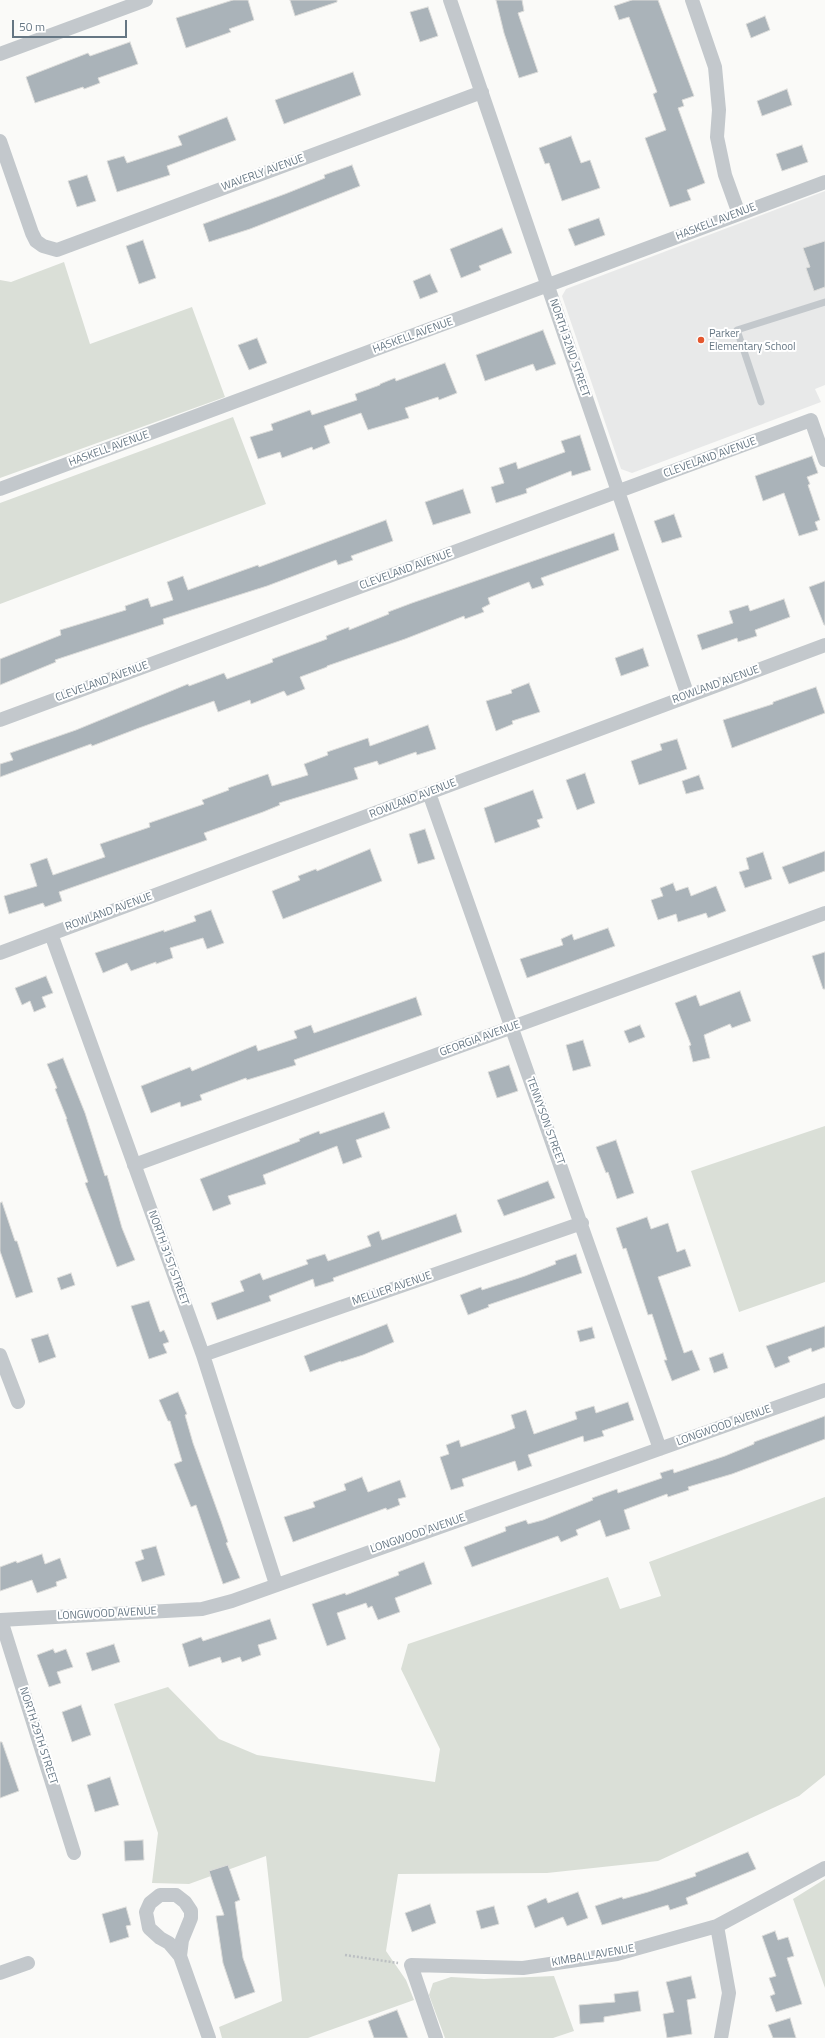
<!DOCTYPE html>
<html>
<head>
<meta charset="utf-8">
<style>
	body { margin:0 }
	#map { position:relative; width:825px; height:2038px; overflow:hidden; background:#fafaf8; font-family:"Titillium Web",sans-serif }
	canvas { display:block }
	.scale { position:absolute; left:12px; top:20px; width:115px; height:18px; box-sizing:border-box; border:2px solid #657683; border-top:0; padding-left:5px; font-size:12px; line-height:14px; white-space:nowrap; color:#657683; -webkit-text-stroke:3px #fff; paint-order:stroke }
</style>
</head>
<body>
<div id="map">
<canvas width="825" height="2038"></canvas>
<div class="scale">50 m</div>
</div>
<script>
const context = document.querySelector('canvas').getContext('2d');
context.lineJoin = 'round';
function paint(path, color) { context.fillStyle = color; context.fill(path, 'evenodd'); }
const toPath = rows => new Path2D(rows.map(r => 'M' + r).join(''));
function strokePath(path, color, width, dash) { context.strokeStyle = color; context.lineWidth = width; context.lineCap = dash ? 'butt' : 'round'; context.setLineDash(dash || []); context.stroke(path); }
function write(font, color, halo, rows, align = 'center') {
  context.font = font + ' "Titillium Web",sans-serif'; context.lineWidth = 4; context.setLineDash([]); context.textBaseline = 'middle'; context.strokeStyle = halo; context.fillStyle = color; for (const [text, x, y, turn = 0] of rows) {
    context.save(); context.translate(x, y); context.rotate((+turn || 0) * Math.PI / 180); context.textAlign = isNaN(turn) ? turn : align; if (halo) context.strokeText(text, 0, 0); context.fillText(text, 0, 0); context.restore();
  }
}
const built = toPath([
	[825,191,825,385,815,389,821,402,632,473,621,469,562,296,566,289]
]);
const green = toPath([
	[64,262,90,344,192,307,225,397,0,478,0,280,11,282],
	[233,417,266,504,0,604,0,503],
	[825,1126,825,1282,739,1312,691,1171],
	[825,1497,825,1775,799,1796,658,1861,547,1873,398,1874,386,1951,406,1980,414,2000,308,2038,222,2038,219,2027,282,2001,266,1856,189,1884,152,1883,158,1833,114,1704,168,1687,219,1739,257,1755,435,1782,440,1749,401,1669,408,1644,608,1577,620,1609,661,1596,649,1562],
	[825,1879,825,1988,793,1899],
	[554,1976,574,2031,553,2038,445,2038,429,1995,433,1983,451,1977,484,1979]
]);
const building = toPath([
	[233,0,248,0,254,20,229,29,231,32,186,48,176,18,233,0],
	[290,0,337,0,337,2,295,16,290,0],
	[496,0,522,0,524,11,518,13,538,72,519,78,504,33,496,0],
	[632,0,658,0,694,96,682,100,684,106,678,108,705,183,687,190,691,200,670,207,645,138,666,130,653,94,657,92,629,17,619,20,614,6,632,0],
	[428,7,438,36,420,42,410,12,428,7],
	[765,16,770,30,751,38,746,24,765,16],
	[130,42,138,64,98,78,100,83,84,89,83,87,35,103,26,77,88,53,90,56,130,42],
	[353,72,361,95,284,124,275,100,353,72],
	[787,89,792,105,762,116,757,101,787,89],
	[227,117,236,140,167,166,170,175,117,192,107,161,124,156,127,163,182,145,178,136,227,117],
	[571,136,581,163,590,160,600,188,562,201,549,163,545,164,539,148,571,136],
	[802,145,808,162,782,171,776,154,802,145],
	[352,165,360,186,250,229,209,242,203,224,285,194,325,178,324,175,352,165],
	[87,175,96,201,77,207,68,181,87,175],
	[599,218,605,235,575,246,568,229,599,218],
	[502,228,512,253,479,266,481,270,461,278,450,249,502,228],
	[143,240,156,278,139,284,126,246,143,240],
	[825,241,825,287,814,291,806,268,810,267,803,248,825,241],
	[430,274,438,292,420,299,413,281,430,274],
	[543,330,556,364,536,371,533,364,485,381,476,355,543,330],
	[257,338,267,363,249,370,238,345,257,338],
	[445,363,457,393,439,400,438,397,405,408,409,418,368,430,361,413,324,426,330,443,313,450,312,447,282,458,280,452,258,459,250,437,273,430,271,424,310,410,312,415,357,400,355,394,380,385,380,384,395,378,396,381,445,363],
	[580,435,591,470,572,476,571,471,526,489,527,493,496,503,491,487,504,483,499,468,516,462,518,469,565,452,561,441,580,435],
	[812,456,818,473,807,477,810,484,808,485,820,520,815,522,818,530,799,536,784,493,763,501,755,476,812,456],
	[463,489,471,513,433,525,425,502,463,489],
	[674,514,682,537,662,543,654,521,674,514],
	[386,520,393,541,351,556,353,560,338,565,336,560,267,586,163,619,164,624,55,660,56,662,0,685,0,659,61,635,60,630,126,610,125,606,148,598,151,607,173,600,167,582,183,576,188,590,258,565,259,567,386,520],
	[614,533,619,550,541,578,544,585,532,589,529,582,488,598,490,604,482,608,484,612,465,619,464,616,405,639,327,666,327,667,300,677,305,689,287,696,284,691,251,704,250,700,218,712,214,701,139,728,92,746,91,744,0,777,0,764,13,760,10,753,76,730,188,684,189,686,224,673,227,679,273,662,272,659,327,639,326,636,349,627,349,630,389,614,388,612,412,603,614,533],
	[825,581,825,625,824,625,809,587,825,581],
	[784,599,790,617,755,630,757,636,738,642,737,638,702,650,697,635,733,623,729,611,748,605,750,611,784,599],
	[643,648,649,666,621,676,615,658,643,648],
	[529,683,540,712,512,721,513,724,496,731,486,701,512,693,511,690,529,683],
	[816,687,825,713,732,748,723,720,773,704,773,702,816,687],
	[428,725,436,749,417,755,416,752,379,765,377,761,354,768,358,779,279,803,280,805,263,812,204,833,207,840,59,892,62,901,45,907,43,903,9,914,4,896,37,886,30,864,47,858,53,875,105,857,100,844,150,827,149,823,204,804,202,800,229,790,228,788,268,774,272,786,308,775,304,764,328,755,327,752,368,738,370,746,428,725],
	[677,739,687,769,639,785,631,761,662,750,660,744,677,739],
	[585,773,595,803,577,810,566,780,585,773],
	[699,775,704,789,686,794,682,781,699,775],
	[533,790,543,818,537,820,540,827,495,843,484,808,533,790],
	[425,829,435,859,418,864,409,834,425,829],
	[370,849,382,881,283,919,272,891,300,880,298,876,316,869,317,871,370,849],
	[825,851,825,871,789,884,782,867,825,851],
	[763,852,772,879,745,888,739,872,749,869,746,858,763,852],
	[673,883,676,891,688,887,691,896,716,886,726,911,708,918,706,913,678,922,676,914,658,920,651,900,663,896,660,888,673,883],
	[211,910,224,943,207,949,203,938,170,948,173,958,156,964,156,962,131,971,127,963,103,973,95,953,164,930,164,932,196,921,194,916,211,910],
	[608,928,615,946,527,978,520,959,563,945,561,939,572,934,574,940,608,928],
	[825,952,825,989,823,989,812,956,825,952],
	[46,976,53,993,42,997,46,1007,34,1012,30,1001,22,1005,15,988,46,976],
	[740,991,751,1021,732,1028,730,1024,704,1035,710,1058,693,1062,689,1046,691,1045,675,1003,696,995,700,1006,740,991],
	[416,997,422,1015,294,1060,296,1065,247,1080,246,1078,200,1095,202,1100,181,1107,180,1102,151,1113,141,1086,190,1067,192,1071,256,1045,258,1051,297,1038,294,1031,311,1025,314,1033,416,997],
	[640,1025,645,1037,629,1043,624,1031,640,1025],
	[583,1040,591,1066,573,1071,566,1045,583,1040],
	[63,1058,85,1113,105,1176,107,1175,122,1228,135,1260,117,1267,85,1183,88,1182,66,1119,67,1119,55,1089,57,1088,47,1064,63,1058],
	[509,1065,518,1091,497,1098,488,1072,509,1065],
	[384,1112,390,1128,356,1140,362,1157,343,1164,337,1146,263,1175,266,1184,228,1196,231,1204,213,1211,200,1179,300,1141,299,1139,319,1131,320,1134,384,1112],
	[616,1140,634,1193,617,1199,608,1172,606,1173,596,1147,616,1140],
	[548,1181,555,1198,504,1216,497,1200,548,1181],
	[2,1202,15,1241,17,1241,33,1292,16,1298,0,1251,0,1203,2,1202],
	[456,1214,462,1232,333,1278,334,1281,315,1287,313,1279,269,1296,271,1301,217,1320,211,1303,244,1291,240,1281,260,1273,263,1280,308,1264,306,1260,325,1254,328,1261,371,1246,367,1236,379,1231,382,1240,456,1214],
	[647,1217,651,1229,668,1223,677,1252,685,1249,691,1266,658,1277,684,1353,692,1350,700,1370,672,1381,664,1360,667,1360,652,1314,648,1315,626,1248,623,1249,616,1228,647,1217],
	[576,1254,582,1273,488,1305,489,1307,468,1315,460,1295,481,1287,482,1290,525,1276,556,1264,555,1261,576,1254],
	[71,1273,75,1285,61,1290,57,1278,71,1273],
	[149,1301,160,1332,164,1330,169,1342,163,1344,167,1353,149,1359,131,1306,149,1301],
	[387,1324,394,1342,363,1355,341,1362,341,1361,310,1372,304,1356,387,1324],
	[825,1326,825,1347,812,1352,811,1348,788,1357,790,1362,775,1368,766,1346,825,1326],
	[592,1327,595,1338,580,1342,577,1331,592,1327],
	[48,1334,56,1357,39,1363,31,1339,48,1334],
	[723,1353,728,1368,714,1373,709,1358,723,1353],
	[178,1392,187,1414,185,1415,193,1443,221,1521,228,1542,226,1543,240,1578,223,1584,196,1505,191,1507,174,1464,182,1461,170,1421,168,1421,159,1400,178,1392],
	[628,1402,634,1420,602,1431,604,1436,584,1442,583,1436,528,1455,532,1466,518,1471,515,1461,462,1479,464,1486,451,1490,440,1457,449,1454,446,1445,459,1440,461,1447,505,1432,515,1428,511,1415,526,1410,534,1434,577,1419,575,1412,594,1406,596,1413,628,1402],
	[825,1416,825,1439,732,1474,688,1487,689,1490,668,1497,667,1494,624,1510,630,1529,606,1537,600,1520,576,1530,578,1535,561,1542,558,1536,472,1567,464,1547,506,1531,505,1527,526,1520,528,1524,543,1520,593,1500,592,1498,617,1489,618,1493,662,1478,660,1473,673,1469,674,1473,725,1456,754,1444,754,1442,825,1416],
	[362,1477,368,1492,400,1480,406,1497,398,1499,400,1505,387,1510,386,1508,293,1542,284,1517,315,1507,313,1502,346,1490,344,1484,362,1477],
	[156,1546,165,1575,142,1582,135,1562,144,1559,141,1550,156,1546],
	[42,1554,45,1564,60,1558,67,1578,56,1582,57,1586,37,1593,32,1580,0,1591,0,1567,16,1561,17,1563,42,1554],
	[424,1562,432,1584,395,1598,400,1612,378,1620,372,1606,368,1608,366,1603,337,1613,346,1639,327,1646,312,1604,345,1593,346,1595,399,1575,398,1572,424,1562],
	[270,1619,277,1639,258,1645,261,1655,242,1662,240,1657,222,1663,220,1657,189,1667,182,1644,201,1637,203,1641,270,1619],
	[114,1644,120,1662,92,1671,86,1653,114,1644],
	[53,1649,55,1653,66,1649,73,1667,57,1672,61,1683,49,1687,37,1655,53,1649],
	[81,1705,91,1735,72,1742,62,1712,81,1705],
	[0,1742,2,1742,19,1791,0,1798,0,1742],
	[110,1777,119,1805,95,1812,87,1785,110,1777],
	[143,1840,144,1860,125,1861,124,1841,143,1840],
	[748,1852,756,1869,686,1898,688,1904,670,1910,668,1905,602,1925,595,1906,622,1897,623,1899,648,1892,696,1876,695,1873,748,1852],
	[228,1865,240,1900,235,1902,243,1958,255,1992,235,1999,223,1963,216,1916,224,1915,209,1871,228,1865],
	[578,1892,588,1918,567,1926,563,1917,535,1928,527,1906,546,1898,548,1903,578,1892],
	[430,1904,436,1923,412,1932,405,1913,430,1904],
	[494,1906,499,1924,481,1929,476,1911,494,1906],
	[126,1907,131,1925,126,1926,129,1937,110,1943,102,1914,126,1907],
	[775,1931,778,1940,788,1937,794,1956,787,1958,802,2004,776,2012,770,1996,775,1994,769,1978,776,1976,762,1936,775,1931],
	[691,1976,696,1998,687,2000,692,2034,667,2038,663,2014,674,2012,666,1982,691,1976],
	[638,1991,641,2011,604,2017,604,2022,580,2024,579,2005,615,2002,614,1994,638,1991],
	[397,2010,408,2038,374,2038,368,2021,397,2010],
	[790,2018,796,2038,773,2038,768,2025,790,2018]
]);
const path = toPath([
	[345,1955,398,1963]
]);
const lane = toPath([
	[761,402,737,330,825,302]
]);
const street = toPath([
	[450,0,688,696],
	[692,0,715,67,719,110,717,137,725,175,739,214],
	[0,54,146,0],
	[0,141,32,233,36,241,43,246,57,250,482,92],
	[0,489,825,182],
	[0,720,811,420,825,460],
	[429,793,660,1449],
	[51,934,203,1355,276,1584],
	[0,953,825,645],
	[134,1165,825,913],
	[0,1355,18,1402],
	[203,1355,582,1223],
	[0,1620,202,1609,232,1601,825,1390],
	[1,1620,74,1853],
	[717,1926,729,1993,721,2038],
	[180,1956,182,1940,191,1918,191,1911,185,1902,176,1895,160,1895,150,1903,146,1912,149,1928,160,1938,169,1943,180,1956,209,2038],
	[0,1973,28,1963],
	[436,2038,411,1965,523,1968,617,1954,717,1926,825,1868]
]);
const markers = [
	[701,340,4,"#e4572e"]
];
const streetNames = [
	["WAVERLY AVENUE",263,173,-20],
	["HASKELL AVENUE",716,222,-21],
	["HASKELL AVENUE",413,336,-20],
	["NORTH 32ND STREET",569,348,71],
	["HASKELL AVENUE",109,449,-20],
	["CLEVELAND AVENUE",710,458,-20],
	["CLEVELAND AVENUE",406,570,-20],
	["CLEVELAND AVENUE",102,682,-20],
	["ROWLAND AVENUE",716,685,-20],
	["ROWLAND AVENUE",413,799,-21],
	["ROWLAND AVENUE",109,912,-20],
	["GEORGIA AVENUE",480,1039,-20],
	["TENNYSON STREET",545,1121,70],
	["NORTH 31ST STREET",168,1258,70],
	["MELLIER AVENUE",392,1289,-19],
	["LONGWOOD AVENUE",724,1426,-20],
	["LONGWOOD AVENUE",418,1534,-19],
	["LONGWOOD AVENUE",107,1614,-3],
	["NORTH 29TH STREET",38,1736,72],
	["KIMBALL AVENUE",593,1956,-10]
];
const poiNames = [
	["Parker",709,334],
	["Elementary School",709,347]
];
paint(built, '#e8e9e9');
paint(green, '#dadfd7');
paint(building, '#aab3b9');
strokePath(building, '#dcdcda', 1);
strokePath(path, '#bbbfc2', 2.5, [2, 2]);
strokePath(lane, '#c3c8cc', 7);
strokePath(street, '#c3c8cc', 14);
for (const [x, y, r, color] of markers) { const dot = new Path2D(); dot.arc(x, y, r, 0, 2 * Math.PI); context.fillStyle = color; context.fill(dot); strokePath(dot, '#fff', 1.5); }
write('11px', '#657683', '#fff', streetNames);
write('11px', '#657683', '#fff', poiNames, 'left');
</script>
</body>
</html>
